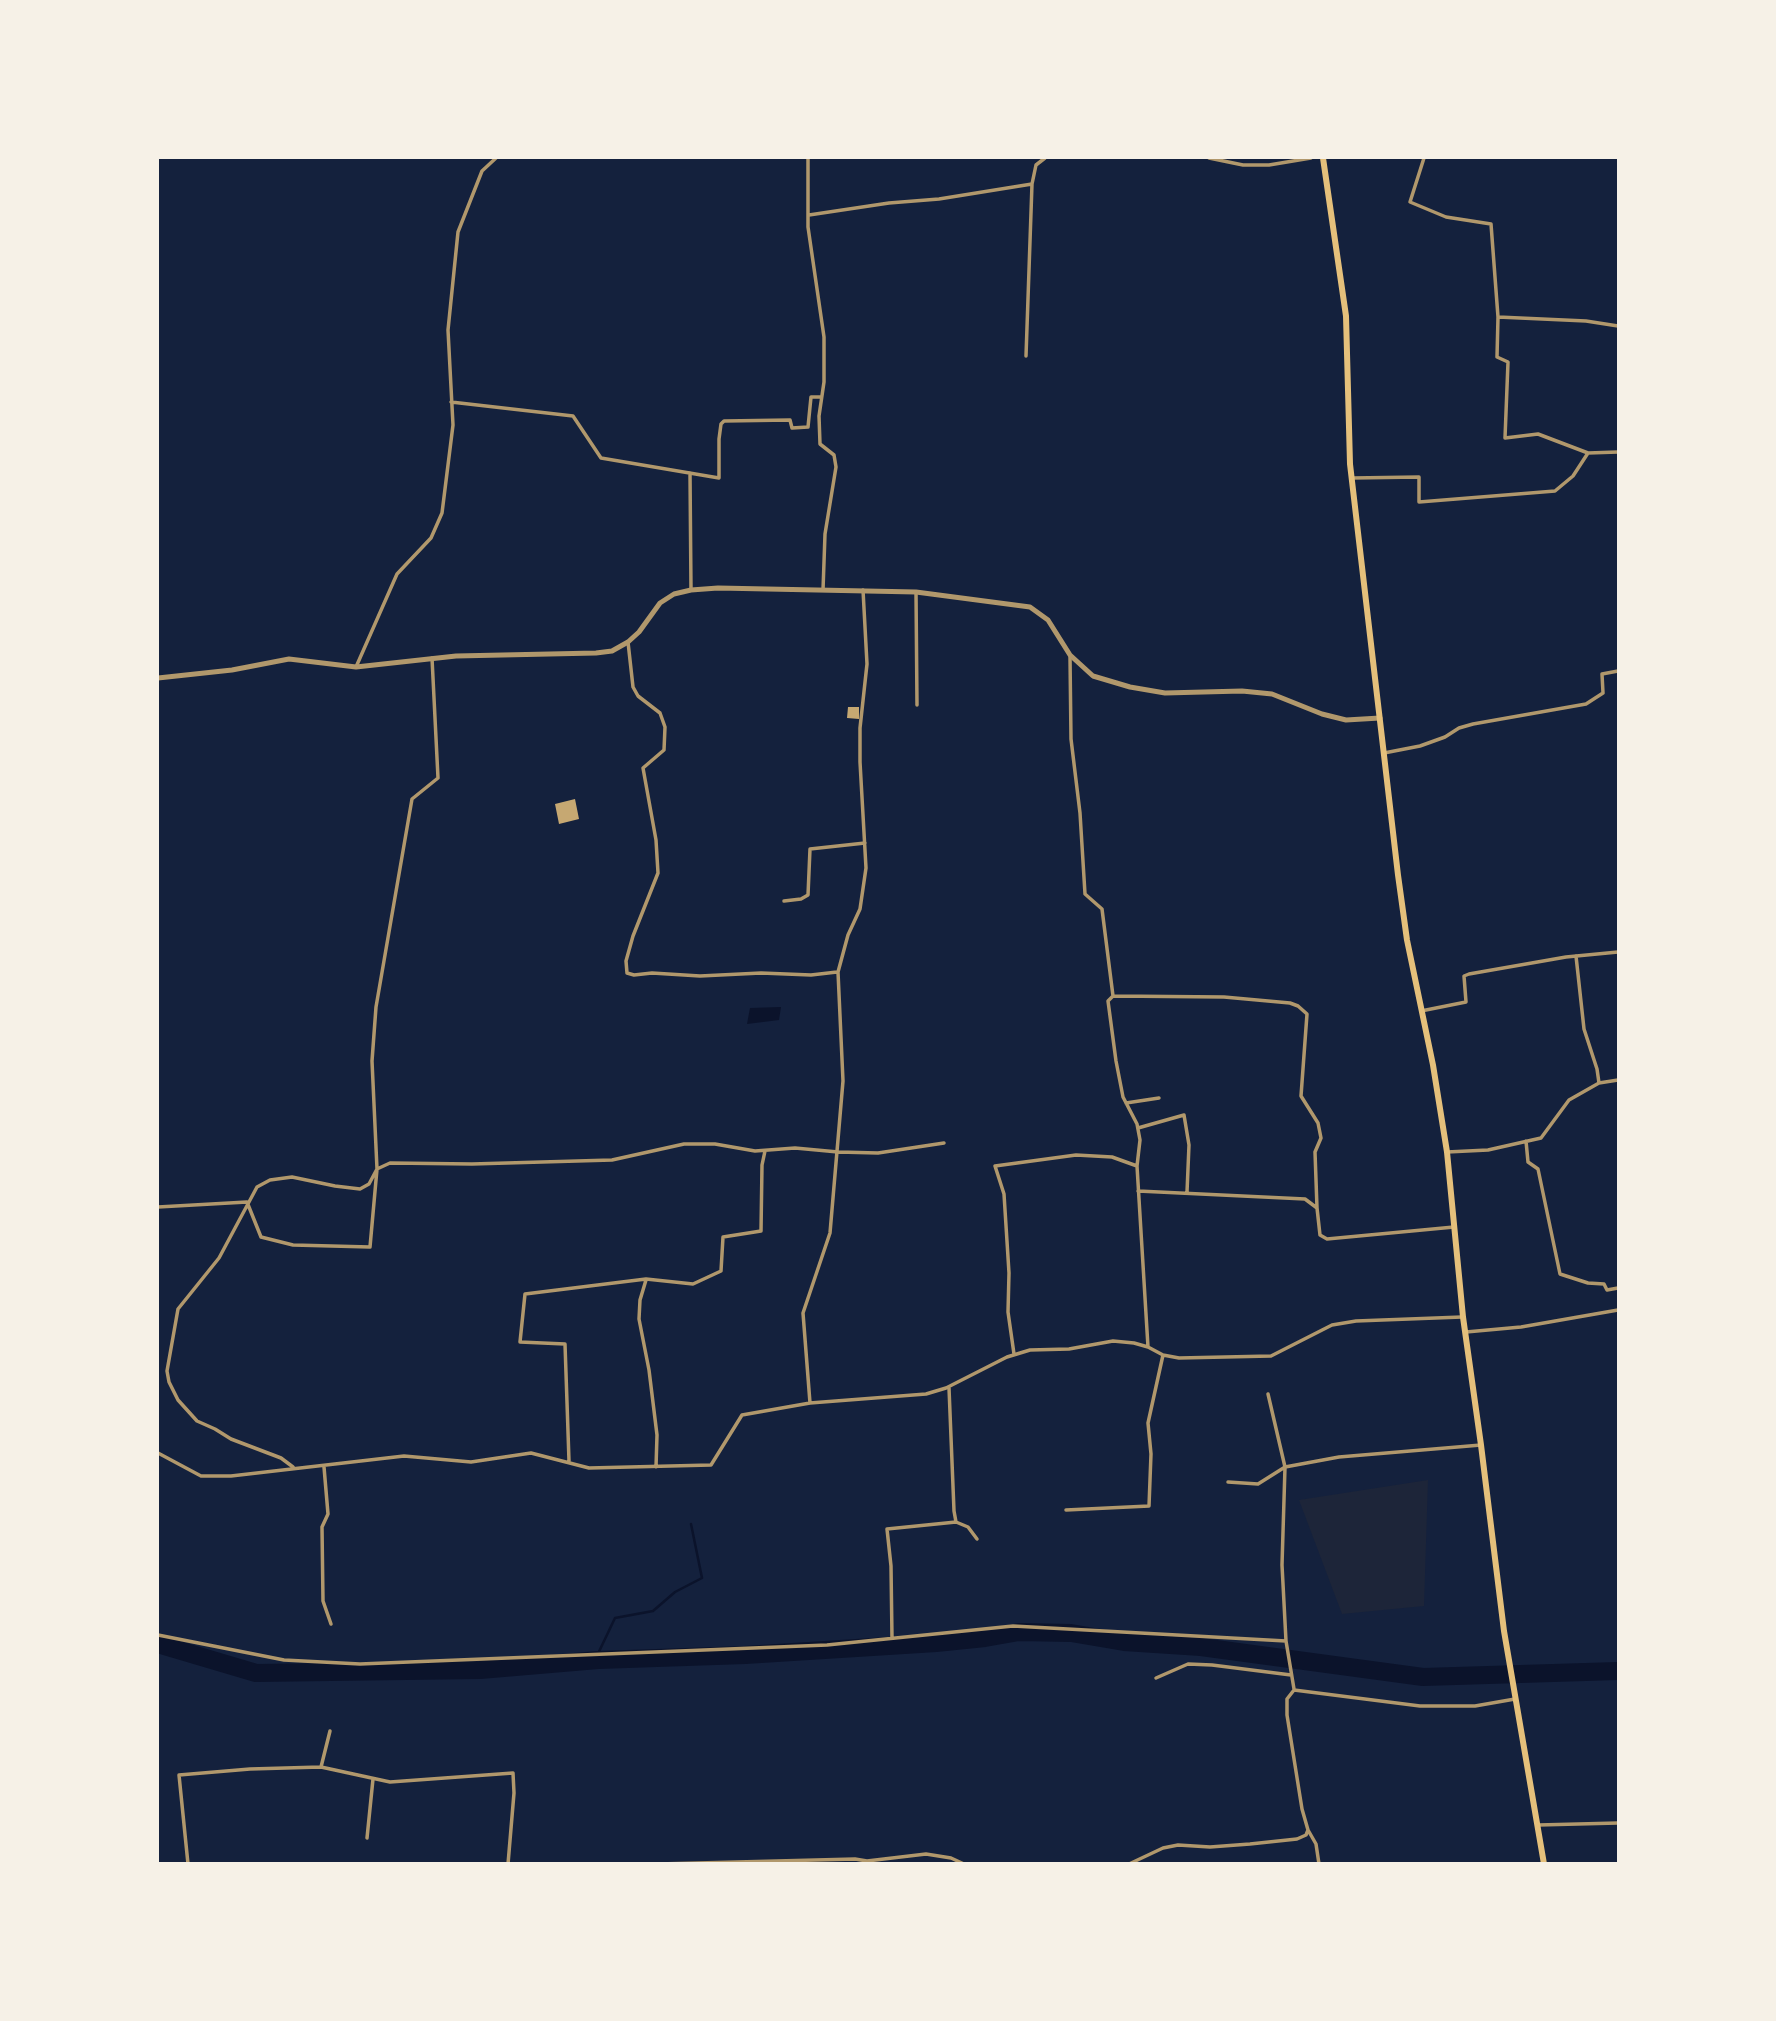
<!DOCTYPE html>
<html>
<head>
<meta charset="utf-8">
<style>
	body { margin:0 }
	#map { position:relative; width:1776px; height:2021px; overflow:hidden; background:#14213d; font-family:"Exo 2",sans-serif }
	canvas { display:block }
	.frame { position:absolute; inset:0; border:159px solid #f6f1e7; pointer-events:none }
</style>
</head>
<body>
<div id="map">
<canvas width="1776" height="2021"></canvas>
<div class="frame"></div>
</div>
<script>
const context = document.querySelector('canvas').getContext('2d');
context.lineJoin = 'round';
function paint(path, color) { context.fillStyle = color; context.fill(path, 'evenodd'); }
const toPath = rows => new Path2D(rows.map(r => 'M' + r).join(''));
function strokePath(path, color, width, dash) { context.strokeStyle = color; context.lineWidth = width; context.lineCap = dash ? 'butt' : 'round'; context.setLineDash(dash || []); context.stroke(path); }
const green = toPath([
	[1428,1480,1424,1606,1342,1614,1299,1500]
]);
const water = toPath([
	[781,1007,779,1020,747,1024,750,1008]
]);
const stream = toPath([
	[595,1660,615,1618,653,1611,675,1592,702,1578,691,1524]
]);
const river = toPath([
	[158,1644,256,1673,480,1670,598,1660,745,1655,936,1643,985,1638,1019,1632,1071,1633,1124,1642,1201,1647,1423,1677,1618,1671]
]);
const building = toPath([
	[848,707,859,707,859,719,847,718],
	[575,799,579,819,559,824,555,804]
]);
const minor = toPath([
	[808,158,808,227,824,337,824,382,819,416,820,444,834,455,836,467,825,534,823,590],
	[1209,158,1243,165,1269,165,1311,158],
	[1424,158,1410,202,1446,217,1491,224,1498,317,1586,321,1618,326],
	[809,215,889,203,939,199,1032,184,1036,165,1045,158],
	[1498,317,1497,357,1508,362,1505,438,1538,434,1588,453,1618,452],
	[1026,356,1032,184],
	[451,402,573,416,601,458,719,478,719,439,721,424,724,421,790,420,792,428,808,427,811,397,821,397],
	[690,473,691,590],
	[1352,478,1419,477,1419,502,1555,491,1573,476,1588,453],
	[916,592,917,705],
	[628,642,633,687,638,696,660,713,665,727,664,750,643,768,656,840,658,873,633,936,626,961,627,973,634,975,652,973,700,976,761,973,811,975,837,972],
	[1070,657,1071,739,1080,813,1085,894,1102,909,1113,996],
	[356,667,397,574,431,538,442,513,453,425,448,330,458,232,482,171,496,158],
	[1384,753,1420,746,1445,737,1459,728,1473,724,1586,704,1603,693,1602,674,1618,671],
	[784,901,801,899,808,895,810,849,865,843],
	[1576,956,1584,1029,1597,1069,1599,1083],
	[1421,1011,1466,1002,1464,976,1469,974,1566,957,1618,952],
	[1126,1103,1159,1098],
	[1138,1128,1184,1115,1189,1145,1187,1192],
	[1526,1141,1528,1162,1538,1169,1560,1274,1588,1283,1604,1284,1607,1290,1618,1288],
	[1447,1152,1488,1150,1541,1138,1569,1100,1599,1083,1618,1080],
	[1138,1191,1305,1199,1317,1208,1320,1235,1327,1239,1454,1227],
	[158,1207,247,1202,261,1237,293,1245,370,1247,377,1169,372,1061,376,1007,412,799,438,778,432,658],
	[646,1280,640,1300,639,1319,649,1370,657,1435,656,1467],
	[1466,1332,1521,1327,1618,1310],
	[1148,1347,1137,1166,1140,1140,1137,1124,1123,1097,1116,1061,1108,1001,1113,996,1224,997,1290,1003,1298,1006,1307,1014,1301,1096,1318,1123,1321,1138,1315,1152,1317,1208],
	[1014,1354,1008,1312,1009,1273,1004,1194,995,1166,1076,1155,1112,1157,1137,1166],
	[949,1388,954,1511,956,1522,968,1527,977,1539],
	[810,1403,926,1394,946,1388,1007,1357,1030,1350,1069,1349,1113,1341,1134,1343,1148,1347,1163,1355,1179,1358,1271,1356,1332,1325,1356,1321,1462,1317],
	[158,1453,201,1476,231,1476,404,1456,471,1462,531,1453,589,1468,711,1465,742,1415,810,1403,803,1313,830,1233,843,1081,838,972,848,935,860,909,866,868,860,762,860,728,867,664,863,590],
	[569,1461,565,1344,520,1342,525,1294,646,1279,693,1284,721,1271,723,1237,761,1231,762,1165,765,1151],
	[293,1467,281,1458,231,1439,215,1429,197,1421,178,1400,169,1382,167,1371,178,1309,219,1258,257,1187,270,1180,292,1177,335,1186,360,1189,369,1184,377,1169,390,1163,472,1164,612,1160,684,1144,715,1144,755,1151,795,1148,838,1152,878,1153,944,1143],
	[324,1467,328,1514,322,1527,323,1601,331,1624],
	[1228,1482,1258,1484,1285,1467,1268,1394],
	[1066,1510,1149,1506,1151,1454,1148,1423,1163,1355],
	[158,1635,284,1660,360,1664,827,1645,1013,1626,1286,1641],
	[892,1638,891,1566,887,1529,956,1522],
	[1156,1678,1188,1664,1212,1665,1291,1675],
	[1294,1689,1286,1641,1282,1565,1285,1467,1339,1457,1481,1445],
	[321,1767,330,1731],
	[1538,1825,1618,1823],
	[1308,1830,1316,1844,1319,1864],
	[367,1838,373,1779],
	[188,1864,179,1775,250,1769,321,1767,390,1782,513,1773,514,1793,508,1864],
	[658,1864,855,1859,867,1861,926,1854,951,1858,964,1864],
	[1129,1864,1163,1848,1178,1845,1210,1847,1250,1844,1297,1839,1306,1835,1308,1830,1302,1809,1287,1715,1287,1699,1294,1690,1420,1706,1475,1706,1515,1699]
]);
const tertiary = toPath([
	[158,678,232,670,289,659,356,667,456,656,596,653,612,651,628,642,639,632,660,603,674,594,691,590,718,588,916,592,1030,607,1048,620,1070,655,1093,676,1130,687,1165,693,1242,691,1272,694,1322,714,1346,720,1380,718]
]);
const primary = toPath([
	[1323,158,1346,316,1350,464,1398,875,1407,940,1433,1065,1447,1152,1463,1317,1481,1445,1504,1631,1544,1864]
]);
paint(green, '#1d2539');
paint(water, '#0b132b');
strokePath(stream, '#0b132b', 2.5);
strokePath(river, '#0b132b', 18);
paint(building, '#c6a872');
strokePath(minor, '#b1986c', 3.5);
strokePath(tertiary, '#b1986c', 5);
strokePath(primary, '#e5c07b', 6);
</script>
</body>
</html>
